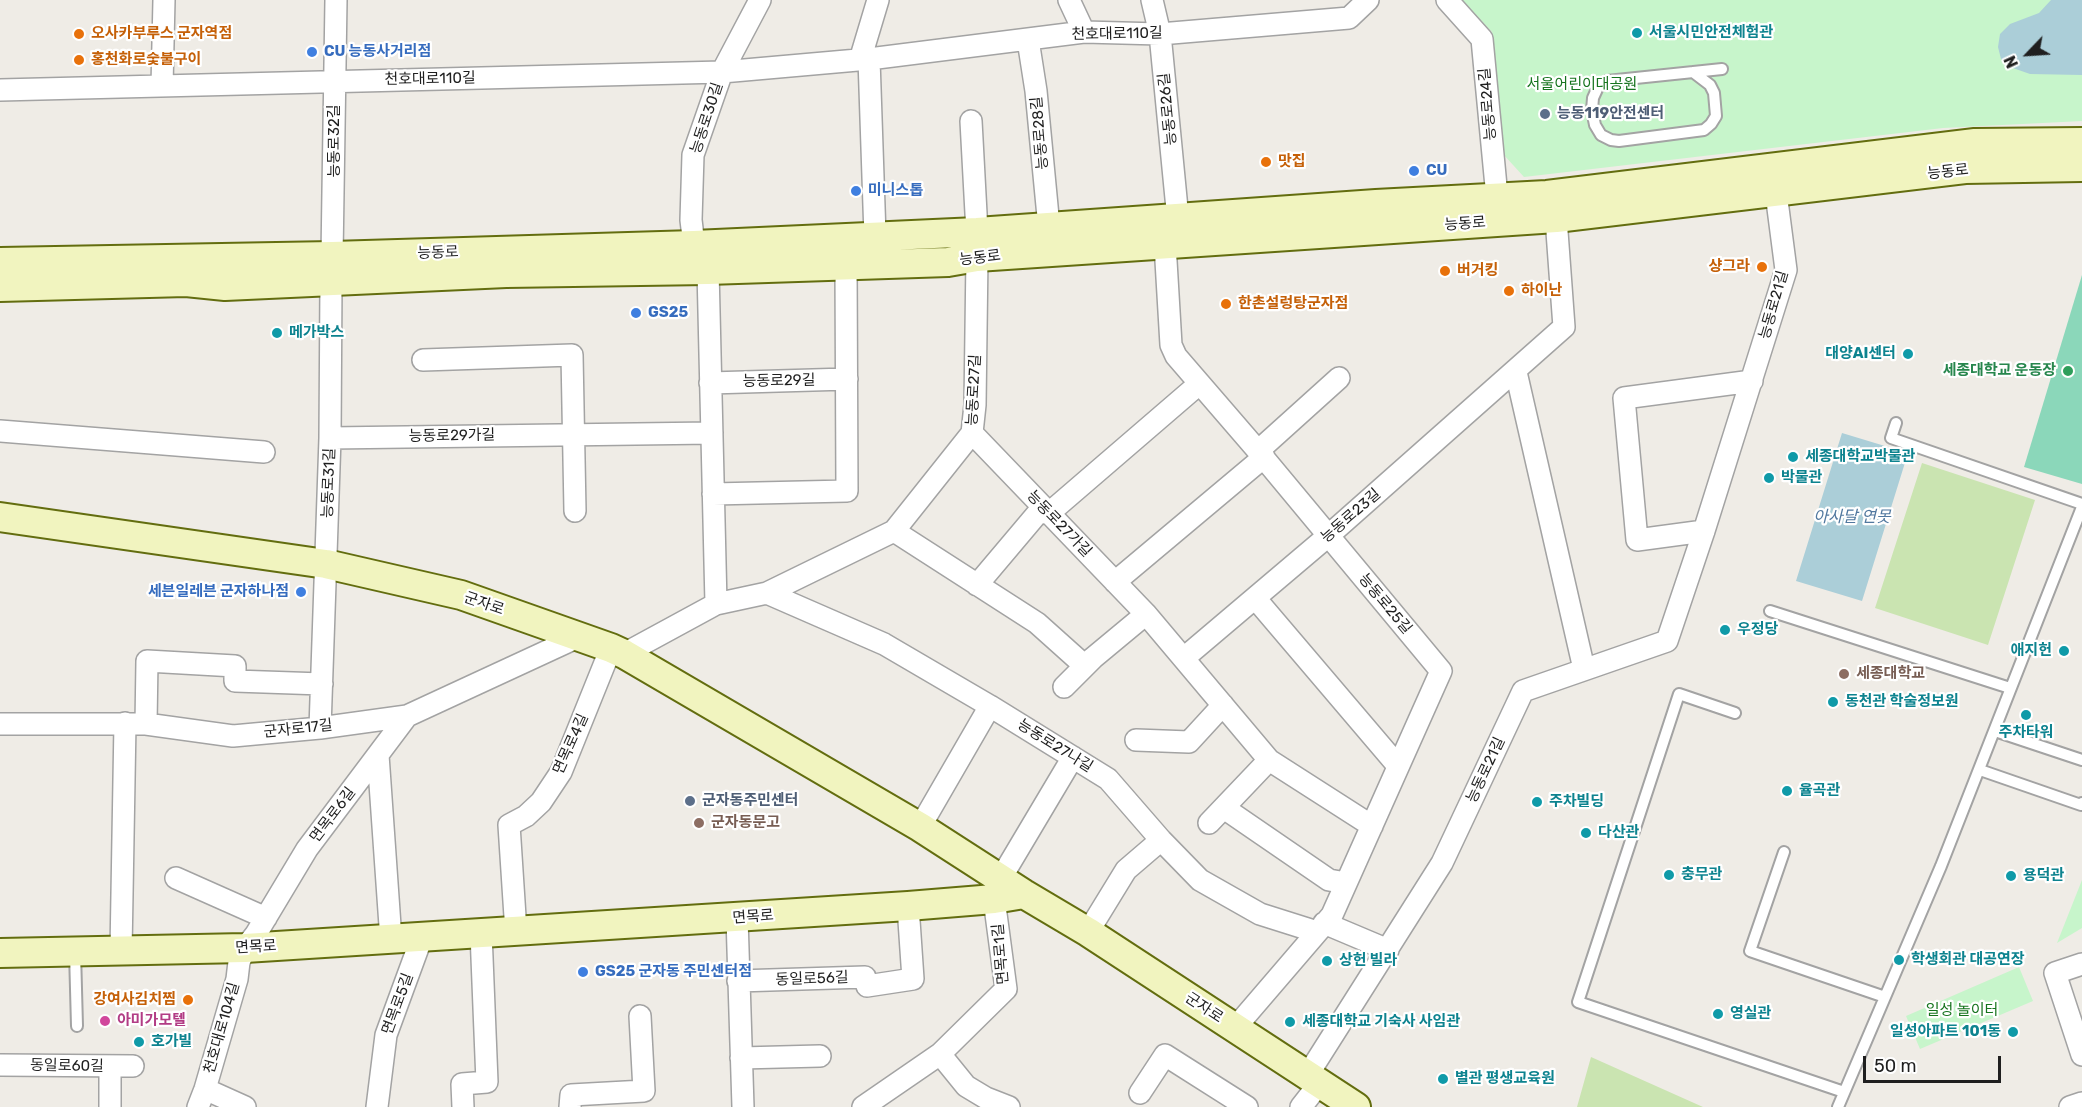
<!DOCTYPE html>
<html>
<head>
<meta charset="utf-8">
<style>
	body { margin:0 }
	#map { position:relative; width:2082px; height:1107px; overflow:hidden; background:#efece6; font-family:Rubik,sans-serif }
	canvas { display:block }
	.north { position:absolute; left:1998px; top:24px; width:60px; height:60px; -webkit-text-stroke:4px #fff; paint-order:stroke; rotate:245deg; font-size:16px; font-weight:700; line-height:24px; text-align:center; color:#1f1f1f }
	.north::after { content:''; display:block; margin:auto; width:21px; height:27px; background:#1f1f1f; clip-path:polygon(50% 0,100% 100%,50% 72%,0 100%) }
	.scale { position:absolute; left:1863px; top:1056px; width:138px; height:27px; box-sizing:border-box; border:3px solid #1f1f1f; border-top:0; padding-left:8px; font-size:18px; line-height:21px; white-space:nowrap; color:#1f1f1f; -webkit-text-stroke:4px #fff; paint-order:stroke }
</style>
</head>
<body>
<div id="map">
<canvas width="2082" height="1107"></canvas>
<div class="north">N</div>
<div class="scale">50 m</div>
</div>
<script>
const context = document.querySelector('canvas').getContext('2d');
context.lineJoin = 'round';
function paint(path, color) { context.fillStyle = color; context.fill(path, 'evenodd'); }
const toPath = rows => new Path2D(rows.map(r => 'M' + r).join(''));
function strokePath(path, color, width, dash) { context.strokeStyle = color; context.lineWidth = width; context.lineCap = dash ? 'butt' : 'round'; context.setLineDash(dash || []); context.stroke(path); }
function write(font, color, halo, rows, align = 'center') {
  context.font = font + ' Rubik,"Noto Sans KR",sans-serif'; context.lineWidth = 4.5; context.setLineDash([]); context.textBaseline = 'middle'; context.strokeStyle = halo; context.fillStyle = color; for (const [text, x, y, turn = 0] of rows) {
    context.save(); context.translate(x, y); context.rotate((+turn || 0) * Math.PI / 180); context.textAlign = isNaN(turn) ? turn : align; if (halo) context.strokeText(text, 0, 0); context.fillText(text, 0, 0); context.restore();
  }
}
const grass = toPath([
	[1922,463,2035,500,1988,645,1875,608],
	[1591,1057,1703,1107,1577,1107]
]);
const park = toPath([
	[1462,0,2082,0,2082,121,1943,128,1524,177,1503,154,1492,32],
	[2082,880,2082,928,2057,943],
	[2019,967,2033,1001,1920,1049,1906,1016]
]);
const pitch = toPath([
	[2082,275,2082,484,2024,467]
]);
const water = toPath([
	[2051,0,2082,0,2082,75,2030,74,2010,67,2001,59,1998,47,2000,34,2010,24,2039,13],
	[1842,433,1908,453,1862,601,1796,581]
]);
const lane = toPath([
	[1693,72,1710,85,1714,93,1716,116,1711,124,1704,130,1619,141,1611,140,1601,135,1595,125,1592,110,1593,98,1598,87,1607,81,1722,69],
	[1896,423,1891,438,2082,504],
	[1770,611,2010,688],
	[1735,713,1679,694,1578,1002,1844,1092],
	[1995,731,2082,760],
	[1980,770,2081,805,2082,803],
	[1784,852,1750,951,1885,997],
	[75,952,77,1026],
	[1838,1107,1941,866,2082,507]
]);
const street = toPath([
	[1069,0,1084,32],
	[1152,0,1160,34,1178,219],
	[1447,0,1482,39,1497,197],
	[1028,40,1036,91,1049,227],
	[869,59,875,236],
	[860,60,878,0],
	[162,86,164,0],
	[0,90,722,72,869,59,1084,32,1160,34,1349,18,1368,0],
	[971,121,977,232],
	[1165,244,1171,345,1176,356,1258,451,1441,671,1332,915,1235,1028],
	[694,245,691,220,693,155,722,72,760,0],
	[332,256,336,0],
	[708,270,716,604],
	[423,360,572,355,575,511],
	[1516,372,1584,669],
	[710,383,847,379],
	[0,431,264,452],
	[972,433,1146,614,1269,760,1372,826],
	[330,438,712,433],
	[1258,451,1339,378],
	[713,494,847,491,846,266],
	[1048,514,1199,384],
	[894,531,1037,623,1085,666],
	[1704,531,1637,540,1624,398,1752,381],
	[1115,582,1264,457],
	[977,585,1042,508],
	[767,593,884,644,990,706,1108,779,1161,840,1200,880,1260,914,1317,932],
	[1255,598,1398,766],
	[624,654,716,604,767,593,894,531,972,433,975,405,977,257],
	[1184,658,1328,536,1564,327,1556,218],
	[1064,687,1093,658,1146,614],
	[0,724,146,724,233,736,320,728,407,716,580,636],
	[146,724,147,661,235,666,235,681,322,684],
	[320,728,330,438,331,282],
	[1136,740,1189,742,1223,705],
	[378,755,391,940],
	[1224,808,1329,880,1346,883],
	[1209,823,1269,760],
	[920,827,990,706],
	[176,878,266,918],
	[1001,878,1073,757],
	[737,918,743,1107],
	[1324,923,1388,950],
	[516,932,509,825,526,816,541,802,561,772,611,648],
	[1088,932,1126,870,1161,840],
	[121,951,125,723],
	[2082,964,2055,973,2082,1055],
	[738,981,865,977,867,986,913,979,908,906],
	[940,1054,966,1086,986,1098,1009,1107],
	[741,1058,820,1056],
	[0,1065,133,1066],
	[110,1066,110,1107],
	[1307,1076,1442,863,1523,691,1667,641,1704,531,1786,270,1776,193],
	[205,1089,245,1107],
	[1140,1093,1165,1055,1247,1107],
	[198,1107,205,1089,237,979,239,962,245,948,256,934,307,849,407,716],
	[377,1107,386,1035,422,937],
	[463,1107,462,1084,487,1082,481,933],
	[570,1107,571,1095,644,1091,640,1016],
	[863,1107,940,1054,1006,989,994,899],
	[1301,1107,1319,1084],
	[2070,1107,2082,1103]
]);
const secondary = toPath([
	[0,262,332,256,694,245,977,232,1376,204,1547,195,1975,143,2082,142],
	[0,287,186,282,225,286,506,273,708,270,948,262,977,257,1556,218,1965,169,2082,167],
	[0,517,326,564,461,595,611,648,624,654,920,827,1024,894,1088,932,1356,1107],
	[0,953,245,948,908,906,994,899,1024,894]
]);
const markers = [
	[1637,33,6,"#0f9aa8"],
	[79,34,6,"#e8710a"],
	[312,52,6,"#3f7fe0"],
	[79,60,6,"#e8710a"],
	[1545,114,6,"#5c6f8a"],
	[1266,162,6,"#e8710a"],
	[1414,171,6,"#3f7fe0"],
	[856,191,6,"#3f7fe0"],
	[1762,267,6,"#e8710a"],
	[1445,271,6,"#e8710a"],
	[1509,291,6,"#e8710a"],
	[1226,304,6,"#e8710a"],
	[636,313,6,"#3f7fe0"],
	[277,333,6,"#0f9aa8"],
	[1908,354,6,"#0f9aa8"],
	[2068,371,6,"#2e9e5b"],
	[1793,457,6,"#0f9aa8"],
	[1769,478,6,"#0f9aa8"],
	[301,592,6,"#3f7fe0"],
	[1725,630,6,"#0f9aa8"],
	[2064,651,6,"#0f9aa8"],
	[1844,674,6,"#8d6e63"],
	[1833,702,6,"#0f9aa8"],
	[2026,715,6,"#0f9aa8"],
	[1787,791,6,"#0f9aa8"],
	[690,801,6,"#5c6f8a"],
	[1537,802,6,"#0f9aa8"],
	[699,823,6,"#8d6e63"],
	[1586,833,6,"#0f9aa8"],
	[1669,875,6,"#0f9aa8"],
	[2011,876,6,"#0f9aa8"],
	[1899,960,6,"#0f9aa8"],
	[1327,961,6,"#0f9aa8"],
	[583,972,6,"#3f7fe0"],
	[188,1000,6,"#e8710a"],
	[1718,1014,6,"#0f9aa8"],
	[105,1021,6,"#d1479c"],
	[1290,1022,6,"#0f9aa8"],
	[2013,1032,6,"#0f9aa8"],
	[139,1042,6,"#0f9aa8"],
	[1443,1079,6,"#0f9aa8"]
];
const cultureNames = [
	["서울시민안전체험관",1649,33],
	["메가박스",289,333],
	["대양AI센터",1896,354,"right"],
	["세종대학교박물관",1805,457],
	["박물관",1781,478],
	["우정당",1737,630],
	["애지헌",2052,651,"right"],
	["동천관 학술정보원",1845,702],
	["주차타워",2026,733,"center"],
	["율곡관",1799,791],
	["주차빌딩",1549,802],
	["다산관",1598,833],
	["충무관",1681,875],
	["용덕관",2023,876],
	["학생회관 대공연장",1911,960],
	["상헌 빌라",1339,961],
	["영실관",1730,1014],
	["세종대학교 기숙사 사임관",1302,1022],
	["일성아파트 101동",2001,1032,"right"],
	["호가빌",151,1042],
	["별관 평생교육원",1455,1079]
];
const foodNames = [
	["오사카부루스 군자역점",91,34],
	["홍천화로숯불구이",91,60],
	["맛집",1278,162],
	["샹그라",1750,267,"right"],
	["버거킹",1457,271],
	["하이난",1521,291],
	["한촌설렁탕군자점",1238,304],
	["강여사김치찜",176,1000,"right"]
];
const streetNames = [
	["천호대로110길",1117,34,-1],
	["천호대로110길",430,79,-1],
	["능동로24길",1488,104,-95],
	["능동로26길",1168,109,-96],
	["능동로30길",707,118,-72],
	["능동로28길",1040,133,-95],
	["능동로32길",335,141,-90],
	["능동로",1948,172,-6],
	["능동로",1465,224,-4],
	["능동로",438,253,-2],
	["능동로",980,258,-7],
	["능동로21길",1774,305,-74],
	["능동로29길",779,381,-1],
	["능동로27길",974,390,-87],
	["능동로29가길",452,436,-1],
	["능동로31길",329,483,-88],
	["능동로23길",1351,516,-41],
	["능동로27가길",1059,524,46],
	["군자로",484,604,19],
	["능동로25길",1385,604,50],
	["군자로17길",298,729,-6],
	["면목로4길",571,744,-66],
	["능동로27나길",1055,746,32],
	["능동로21길",1486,770,-65],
	["면목로6길",333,815,-53],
	["면목로",753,917,-4],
	["면목로",256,947,-3],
	["면목로1길",1001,954,-95],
	["동일로56길",812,979,-2],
	["면목로5길",398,1004,-70],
	["군자로",1204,1008,33],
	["천호대로104길",222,1028,-74],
	["동일로60길",67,1066,1]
];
const shopNames = [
	["CU 능동사거리점",324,52],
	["CU",1426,171],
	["미니스톱",868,191],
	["GS25",648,313],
	["세븐일레븐 군자하나점",289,592,"right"],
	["GS25 군자동 주민센터점",595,972]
];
const parkNames = [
	["서울어린이대공원",1582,85],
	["일성 놀이터",1962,1011]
];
const serviceNames = [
	["능동119안전센터",1557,114],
	["군자동주민센터",702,801]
];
const leisureNames = [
	["세종대학교 운동장",2056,371]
];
const educationNames = [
	["세종대학교",1856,674],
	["군자동문고",711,823]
];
const hotelNames = [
	["아미가모텔",117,1021]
];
const waterNames = [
	["아사달 연못",1852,517]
];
paint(grass, '#cae4b1');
paint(park, '#c7f5cb');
paint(pitch, '#8bd7ba');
paint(water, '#abced8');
strokePath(lane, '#a3a3a3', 14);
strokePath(street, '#a3a3a3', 24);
strokePath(secondary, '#636d0f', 32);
strokePath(lane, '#fff', 10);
strokePath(street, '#fff', 21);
strokePath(secondary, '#f1f4bf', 28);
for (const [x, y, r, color] of markers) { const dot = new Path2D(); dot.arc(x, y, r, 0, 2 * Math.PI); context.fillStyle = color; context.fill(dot); strokePath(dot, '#fff', 2); }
write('bold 15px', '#0d838f', '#fff', cultureNames, 'left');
write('bold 15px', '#c56008', '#fff', foodNames, 'left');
write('15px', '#1f1f1f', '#fff', streetNames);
write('bold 15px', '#366cbe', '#fff', shopNames, 'left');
write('15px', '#16741e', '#fff', parkNames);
write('bold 15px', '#4e5e75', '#fff', serviceNames, 'left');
write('bold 15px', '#27864d', '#fff', leisureNames, 'right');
write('bold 15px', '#785e54', '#fff', educationNames, 'left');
write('bold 15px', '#b23c85', '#fff', hotelNames, 'left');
write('italic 16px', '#51789f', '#fff', waterNames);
</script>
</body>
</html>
